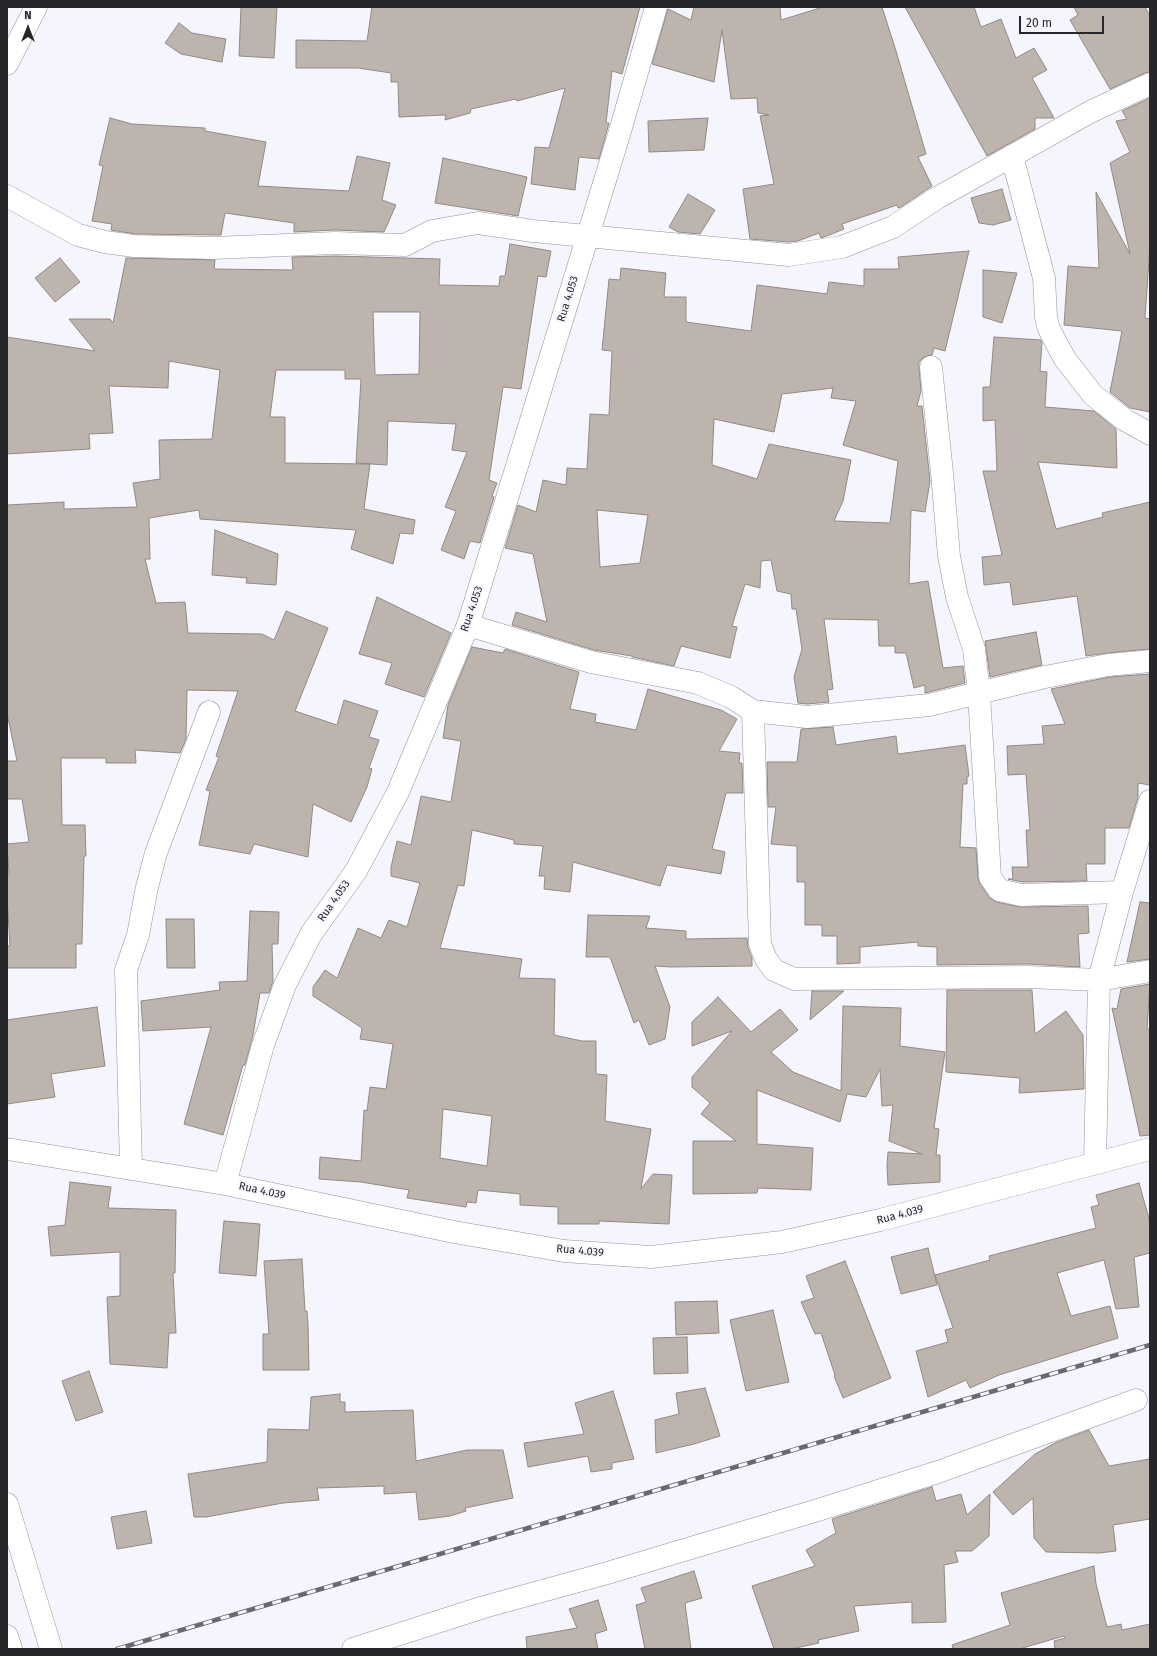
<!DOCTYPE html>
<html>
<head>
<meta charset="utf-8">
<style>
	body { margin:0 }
	#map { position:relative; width:1157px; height:1656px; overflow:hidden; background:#f5f5fe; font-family:"Fira Sans",sans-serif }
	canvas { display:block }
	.frame { position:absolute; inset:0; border:8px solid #27272b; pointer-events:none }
	.north { position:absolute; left:8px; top:8px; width:40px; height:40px; -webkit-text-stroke:3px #f5f5fe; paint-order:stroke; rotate:0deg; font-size:11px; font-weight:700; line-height:16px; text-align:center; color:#27272b }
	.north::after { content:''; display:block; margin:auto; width:14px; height:18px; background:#27272b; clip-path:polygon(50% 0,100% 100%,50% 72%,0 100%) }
	.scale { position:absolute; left:1019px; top:16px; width:85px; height:18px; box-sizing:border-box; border:2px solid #27272b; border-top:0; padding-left:5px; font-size:12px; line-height:14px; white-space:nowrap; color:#27272b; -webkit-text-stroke:3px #f5f5fe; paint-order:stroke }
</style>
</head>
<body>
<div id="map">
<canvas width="1157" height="1656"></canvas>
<div class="frame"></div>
<div class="north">N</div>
<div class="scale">20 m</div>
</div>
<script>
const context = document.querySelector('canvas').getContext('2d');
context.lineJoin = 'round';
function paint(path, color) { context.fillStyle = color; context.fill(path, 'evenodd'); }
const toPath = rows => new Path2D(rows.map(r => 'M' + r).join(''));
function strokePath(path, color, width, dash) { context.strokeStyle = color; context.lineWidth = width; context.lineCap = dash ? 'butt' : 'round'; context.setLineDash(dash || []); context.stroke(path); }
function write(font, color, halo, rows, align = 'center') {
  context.font = font + ' "Fira Sans",sans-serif'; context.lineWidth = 3.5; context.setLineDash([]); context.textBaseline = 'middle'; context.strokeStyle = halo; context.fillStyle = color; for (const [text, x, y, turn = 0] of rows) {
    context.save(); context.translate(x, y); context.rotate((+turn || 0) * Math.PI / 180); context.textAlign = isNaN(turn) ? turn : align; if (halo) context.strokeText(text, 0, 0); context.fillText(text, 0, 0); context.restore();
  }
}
const building = toPath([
	[241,7,277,7,274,58,239,56,241,7],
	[372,7,640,7,622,74,612,71,606,123,609,123,599,159,579,157,575,190,531,184,535,147,549,148,565,88,517,101,516,99,471,109,470,113,445,120,446,115,399,117,398,82,391,82,391,73,358,68,296,68,296,40,367,41,372,7],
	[694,7,780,7,781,20,823,7,882,7,896,51,926,154,918,157,932,186,901,207,898,208,897,205,842,224,844,229,824,237,821,238,819,233,798,241,789,242,750,239,743,189,774,184,760,116,769,115,758,113,757,98,731,99,722,30,714,82,652,64,668,9,691,20,694,7],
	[905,7,974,7,981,27,1001,19,1016,58,1034,48,1047,70,1032,78,1054,118,1035,118,1035,129,987,156,905,7],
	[1074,7,1145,7,1150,16,1150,72,1145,73,1110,89,1070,20,1078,15,1074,7],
	[179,23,192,33,226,39,222,62,181,54,165,43,179,23],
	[1150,98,1150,245,1145,318,1150,319,1150,412,1130,408,1110,392,1122,331,1064,325,1068,266,1099,268,1096,192,1130,254,1110,163,1130,152,1116,121,1127,119,1122,111,1150,98],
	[110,118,132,124,205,128,205,131,266,142,258,186,349,191,357,156,390,163,382,200,396,205,384,232,335,230,294,232,294,223,225,213,221,235,135,234,111,230,112,224,92,221,103,166,99,165,110,118],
	[708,118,704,150,649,152,648,121,708,118],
	[443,158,527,177,518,216,435,203,443,158],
	[1002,189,1011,220,993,225,979,223,971,198,1002,189],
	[688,194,715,210,700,234,678,232,669,227,688,194],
	[510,244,551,251,546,277,538,276,521,389,503,387,489,480,497,483,492,496,494,497,480,543,470,541,464,559,441,550,456,511,445,507,467,452,452,450,456,424,388,421,387,465,356,463,361,379,345,379,345,370,276,370,270,417,285,417,285,463,370,464,364,509,415,520,413,534,400,533,393,564,351,549,356,530,200,519,199,510,149,518,150,559,145,559,156,603,185,602,188,633,262,634,274,640,286,611,328,628,295,711,337,725,344,700,378,711,369,737,379,740,369,768,372,769,367,787,351,822,313,804,308,857,254,844,250,854,199,845,210,791,206,790,219,757,216,756,238,691,187,690,186,739,180,753,135,750,136,763,106,763,106,758,61,758,62,825,85,825,86,856,84,856,82,944,76,944,76,968,7,968,7,946,10,946,7,897,7,874,9,874,7,844,29,842,22,799,7,799,7,761,17,761,7,713,7,505,64,502,64,509,137,507,133,483,160,479,159,440,212,439,220,370,169,361,168,388,109,386,113,433,89,434,90,449,7,454,7,337,95,351,69,319,110,319,113,323,126,258,215,260,214,269,293,270,292,257,335,256,440,259,439,285,499,286,500,276,505,276,510,244],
	[373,312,420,312,419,374,375,375,373,312],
	[969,251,945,351,934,348,932,355,924,357,919,362,919,368,921,391,917,406,922,406,930,481,925,512,911,510,909,584,928,581,943,668,963,666,965,683,925,693,925,685,914,688,906,653,895,653,895,646,879,646,878,620,824,619,833,689,827,690,829,702,807,704,798,703,794,677,802,649,796,609,792,609,791,594,777,591,771,560,761,561,760,588,745,584,732,626,737,627,730,658,681,646,674,666,632,657,632,656,594,650,512,625,516,612,547,622,533,554,505,548,518,505,536,512,543,480,566,485,567,468,587,469,590,414,609,415,612,351,602,350,609,279,620,280,621,268,666,273,664,297,686,297,686,322,751,331,757,285,827,294,829,282,864,286,864,269,899,269,898,257,969,251],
	[833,388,831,398,856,401,843,445,898,461,890,523,834,521,843,501,851,460,769,444,757,479,712,465,714,419,774,432,782,394,833,388],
	[597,510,648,515,640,563,600,567,597,510],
	[60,258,80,282,55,302,35,278,60,258],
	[983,270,1017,273,1002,323,983,317,983,270],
	[994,337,1041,340,1042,342,1040,371,1047,372,1045,407,1094,411,1116,429,1117,468,1038,462,1056,529,1103,517,1102,513,1150,502,1150,649,1107,653,1086,656,1077,596,1013,605,1010,582,984,585,982,557,1002,555,983,471,997,471,995,420,983,421,983,387,990,387,994,337],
	[215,530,278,554,276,585,246,583,247,578,212,575,215,530],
	[377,597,451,633,424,697,385,684,392,663,359,654,377,597],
	[1036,632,1042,665,990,677,985,641,1036,632],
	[472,647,503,653,505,649,579,672,570,709,596,714,595,722,636,730,648,689,721,710,737,719,719,751,740,753,739,763,742,763,743,793,726,793,712,849,725,852,721,874,667,865,660,886,573,862,570,892,544,889,545,876,539,876,543,846,514,844,514,840,472,830,464,886,458,885,440,948,522,959,519,978,555,979,554,1035,582,1041,596,1041,596,1074,607,1075,605,1121,651,1129,641,1189,653,1174,672,1175,669,1224,599,1221,599,1224,558,1224,558,1207,520,1205,520,1194,478,1190,476,1203,467,1202,466,1207,407,1198,409,1190,361,1182,319,1179,320,1157,361,1161,364,1110,367,1111,370,1087,386,1089,393,1044,360,1039,362,1028,313,996,313,987,325,970,337,978,358,928,381,938,389,920,407,927,420,883,391,876,391,867,397,841,411,845,421,796,451,802,461,741,443,738,448,705,472,647],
	[443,1109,492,1116,487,1166,440,1158,443,1109],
	[1150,674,1150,785,1138,783,1138,797,1129,828,1105,828,1105,864,1086,864,1087,881,1022,882,1008,879,1013,879,1012,867,1028,867,1026,830,1030,830,1026,774,1008,775,1007,746,1044,744,1042,726,1065,724,1051,689,1110,677,1150,674],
	[833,727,836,745,896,736,898,754,965,745,969,776,967,777,967,784,963,784,960,847,976,848,978,878,980,884,989,897,996,902,1021,907,1088,906,1089,933,1078,934,1080,967,1028,964,937,965,937,947,918,946,918,942,860,947,860,963,837,964,837,936,822,936,822,925,805,925,805,882,797,882,797,846,771,844,776,807,768,807,767,762,797,762,801,729,833,727],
	[1140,902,1150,903,1150,959,1127,962,1140,902],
	[250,911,279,912,278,944,272,944,273,981,269,993,260,993,253,1035,245,1065,243,1065,223,1135,184,1124,211,1027,143,1031,141,1001,220,990,219,982,247,981,250,911],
	[588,915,650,916,646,928,686,931,686,939,747,938,748,948,752,958,752,966,671,967,655,966,670,1007,665,1039,649,1045,639,1020,634,1023,610,957,586,957,588,915],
	[166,919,194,919,195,968,167,968,166,919],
	[1150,984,1147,1029,1150,1029,1150,1135,1140,1136,1112,1008,1117,1009,1121,989,1150,984],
	[947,990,1032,990,1035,1034,1066,1011,1083,1035,1084,1089,1019,1093,1020,1078,946,1072,947,990],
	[812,991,844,991,810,1020,812,991],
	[718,997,751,1032,780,1009,798,1030,771,1052,793,1072,841,1091,843,1006,901,1008,900,1046,945,1052,934,1128,939,1129,936,1155,940,1155,940,1182,888,1185,887,1165,888,1152,922,1154,889,1141,893,1105,882,1106,880,1069,866,1097,847,1094,840,1122,757,1090,757,1144,813,1148,811,1190,758,1188,757,1193,693,1194,693,1141,736,1141,701,1114,710,1103,692,1087,692,1077,732,1031,692,1046,692,1022,718,997],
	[97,1007,105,1066,51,1074,55,1097,7,1104,7,1020,97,1007],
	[70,1182,111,1187,108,1208,176,1210,175,1273,173,1273,176,1333,169,1333,167,1368,110,1364,107,1297,120,1296,120,1252,51,1256,48,1227,65,1225,70,1182],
	[1139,1183,1150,1222,1150,1253,1134,1257,1139,1307,1116,1309,1104,1260,1057,1273,1071,1316,1110,1306,1118,1338,999,1375,970,1388,966,1380,928,1397,916,1351,948,1342,945,1330,953,1328,935,1275,990,1260,989,1256,1096,1228,1091,1207,1099,1205,1096,1195,1139,1183],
	[224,1221,260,1224,256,1276,219,1273,224,1221],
	[928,1248,937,1285,901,1294,891,1257,928,1248],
	[302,1259,305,1311,307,1311,308,1325,309,1370,263,1370,263,1334,269,1334,264,1261,302,1259],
	[845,1261,891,1378,843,1398,834,1376,835,1375,821,1333,815,1334,801,1302,814,1298,806,1276,845,1261],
	[717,1301,719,1333,676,1335,675,1302,717,1301],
	[773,1310,789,1382,746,1391,730,1320,773,1310],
	[687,1337,688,1373,654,1374,653,1338,687,1337],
	[89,1371,103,1412,76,1421,62,1381,89,1371],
	[705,1388,720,1436,694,1444,656,1453,655,1420,679,1414,676,1393,705,1388],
	[613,1391,634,1459,612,1463,612,1469,591,1472,588,1456,528,1467,524,1443,584,1434,575,1403,613,1391],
	[340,1394,340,1402,345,1402,345,1412,413,1410,416,1461,467,1450,503,1450,513,1498,465,1508,466,1511,450,1516,419,1520,416,1492,384,1494,384,1486,317,1488,319,1500,283,1503,206,1517,194,1517,188,1474,267,1462,268,1429,309,1430,311,1397,340,1394],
	[1089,1430,1109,1466,1150,1459,1150,1519,1113,1525,1116,1551,1099,1553,1046,1552,1034,1538,1033,1498,1013,1515,993,1492,1035,1454,1057,1442,1089,1430],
	[932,1487,936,1501,961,1494,967,1515,990,1494,989,1536,972,1551,955,1551,958,1562,944,1565,946,1622,912,1623,912,1602,854,1606,859,1631,818,1640,819,1643,791,1649,774,1649,752,1586,815,1566,806,1550,836,1533,832,1519,932,1487],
	[146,1511,152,1543,117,1549,111,1517,146,1511],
	[1094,1566,1096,1584,1107,1627,1121,1624,1122,1630,1150,1624,1150,1649,1055,1649,1054,1641,1065,1638,1064,1636,1019,1649,953,1649,952,1645,1010,1625,1001,1593,1094,1566],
	[694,1571,702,1598,685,1603,691,1649,645,1649,636,1605,646,1602,641,1588,694,1571],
	[598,1600,607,1630,595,1634,598,1649,527,1649,526,1637,577,1628,569,1609,598,1600]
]);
const minor = toPath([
	[1012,156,1044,278,1046,317,1048,326,1051,333,1065,359,1093,395,1125,420,1150,434],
	[7,196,78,235,105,242,134,246,213,248,335,243,405,245,432,231,478,223,533,231,789,255,842,247,893,227,937,198,1012,156,1090,112,1150,84],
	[931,367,942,473,949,556,957,597,974,649,979,694,990,877,999,890,1021,895,1122,892],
	[468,625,591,662,698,683,731,697,753,711,807,717,929,705,1045,677,1108,665,1150,661],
	[753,711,760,944,766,959,774,970,794,979,1028,977,1099,980,1150,971],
	[7,1149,225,1184,454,1232,564,1251,651,1257,782,1242,880,1220,1150,1149],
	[1095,1163,1099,980,1122,892,1150,801],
	[131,1169,126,970,138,935,147,887,156,853,209,712],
	[225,1184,263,1045,285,985,311,934,356,871,398,792,468,625,618,138,656,7],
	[353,1649,484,1607,604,1574,818,1510,938,1472,1136,1400]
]);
const secondary = toPath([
	[7,64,36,7],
	[7,1504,51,1649],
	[7,1636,11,1649]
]);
const rail = toPath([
	[117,1649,1150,1345]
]);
const streetNames = [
	["Rua 4.053",568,299,-73],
	["Rua 4.053",472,609,-71],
	["Rua 4.053",334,901,-55],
	["Rua 4.039",262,1191,12],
	["Rua 4.039",900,1215,-15],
	["Rua 4.039",580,1251,5]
];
paint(building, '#beb4ae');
strokePath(building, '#938984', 1);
strokePath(minor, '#92939d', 23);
strokePath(secondary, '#92939d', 23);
strokePath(minor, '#fff', 22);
strokePath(secondary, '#fff', 22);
strokePath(rail, '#69696f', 4.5);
strokePath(rail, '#f5f5fe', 3, [9]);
write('11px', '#27272b', '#f5f5fe', streetNames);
</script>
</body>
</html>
